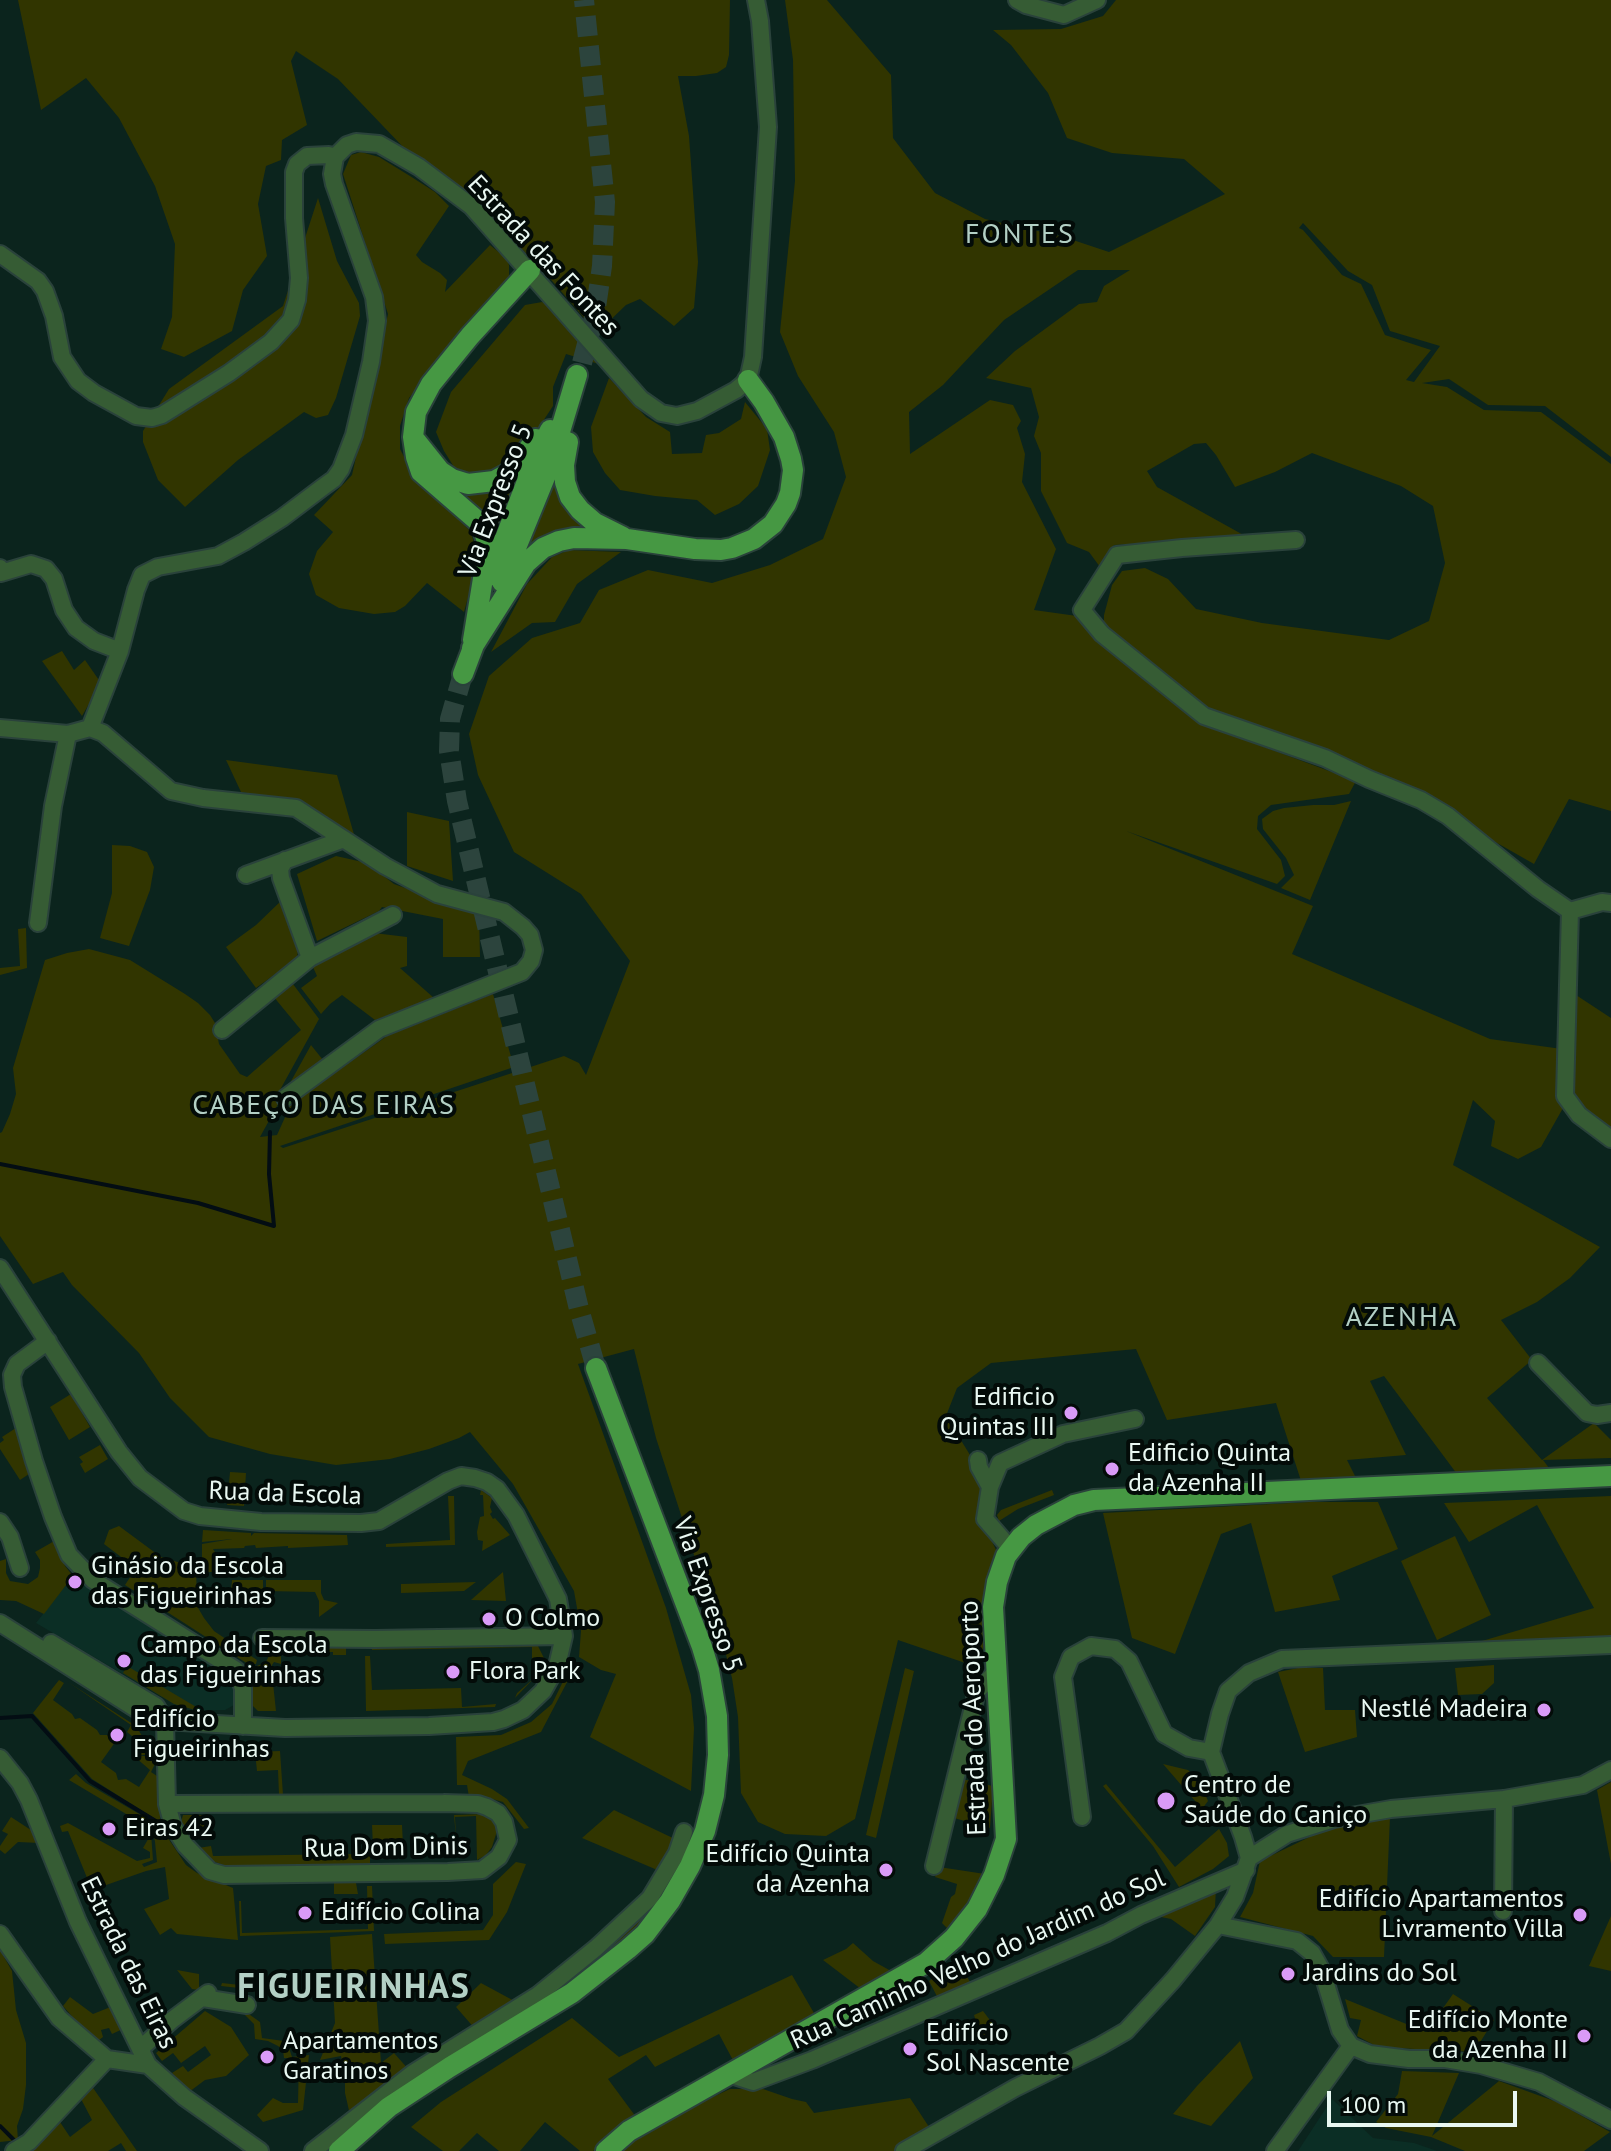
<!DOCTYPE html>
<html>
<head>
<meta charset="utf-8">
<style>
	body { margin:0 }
	#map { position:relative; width:1611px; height:2151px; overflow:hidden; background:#0b241d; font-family:"PT Sans",sans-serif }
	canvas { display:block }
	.scale { position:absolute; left:1327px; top:2091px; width:190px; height:36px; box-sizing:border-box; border:4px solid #e9f8f2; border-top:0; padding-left:10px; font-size:24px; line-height:28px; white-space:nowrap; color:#e9f8f2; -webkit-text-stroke:6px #030b08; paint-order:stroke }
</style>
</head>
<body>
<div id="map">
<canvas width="1611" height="2151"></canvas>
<div class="scale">100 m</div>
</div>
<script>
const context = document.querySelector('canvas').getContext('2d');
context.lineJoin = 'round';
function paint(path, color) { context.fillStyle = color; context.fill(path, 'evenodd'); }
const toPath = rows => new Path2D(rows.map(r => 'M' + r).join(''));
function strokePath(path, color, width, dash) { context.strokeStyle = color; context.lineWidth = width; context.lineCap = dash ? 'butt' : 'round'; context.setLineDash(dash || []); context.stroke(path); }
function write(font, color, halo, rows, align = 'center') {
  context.font = font + ' "PT Sans",sans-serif'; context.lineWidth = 8; context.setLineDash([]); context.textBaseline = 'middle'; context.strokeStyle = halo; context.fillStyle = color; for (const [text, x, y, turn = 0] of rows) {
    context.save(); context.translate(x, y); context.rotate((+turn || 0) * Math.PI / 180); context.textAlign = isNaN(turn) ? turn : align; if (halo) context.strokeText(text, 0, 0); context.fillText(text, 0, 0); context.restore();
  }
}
const built = toPath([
	[73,1576,161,1631,234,1681,234,1705,225,1710,195,1710,174,1704,36,1623],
	[1332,2099,1373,2138,1414,2143,1437,2151,1298,2151]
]);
const green = toPath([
	[18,0,730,0,729,55,726,67,717,73,696,76,678,76,689,136,698,262,694,308,674,326,640,299,626,305,597,333,541,268,462,190,405,149,338,79,296,51,291,61,307,125,282,140,281,160,266,166,258,204,267,256,243,290,232,331,184,357,161,349,172,317,175,244,155,186,119,118,86,78,41,110],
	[785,0,827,0,891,75,893,138,935,193,985,219,1064,237,1109,252,1225,194,1184,159,1112,153,1067,138,1048,93,1011,45,993,30,1061,29,1103,16,1116,0,1611,0,1611,457,1545,406,1488,405,1449,379,1422,383,1447,387,1484,410,1541,412,1611,464,1611,811,1569,799,1534,864,1360,765,1327,749,1208,710,1104,625,1104,615,1112,585,1122,571,1145,568,1168,579,1196,609,1262,623,1389,640,1429,621,1445,563,1433,506,1401,486,1312,453,1275,472,1235,487,1216,455,1206,443,1194,444,1147,471,1157,487,1247,537,1114,545,1100,567,1089,552,1067,543,1041,491,1041,453,1034,436,1039,417,1031,388,986,378,1015,351,1079,304,1097,302,1104,286,1130,270,1078,270,1004,320,943,385,909,412,910,454,990,400,1013,405,1021,421,1017,428,1025,454,1022,482,1056,549,1034,610,1077,616,1097,638,1205,725,1356,781,1349,794,1271,805,1258,816,1257,829,1281,860,1285,876,1277,884,1126,831,1313,906,1292,954,1490,1039,1562,1049,1558,1097,1563,1108,1541,1147,1518,1159,1491,1146,1495,1121,1473,1100,1453,1165,1600,1247,1570,1278,1537,1302,1501,1320,1532,1360,1487,1398,1542,1460,1594,1423,1611,1440,1611,1458,1543,1460,1549,1468,1457,1474,1384,1376,1370,1381,1406,1455,1347,1460,1357,1480,1302,1484,1276,1403,1167,1420,1136,1349,991,1363,957,1388,946,1416,991,1489,985,1527,998,1554,980,1668,898,1640,855,1819,826,1836,785,1834,758,1822,741,1793,738,1717,732,1678,724,1647,656,1438,634,1349,578,1364,666,1608,691,1695,694,1728,691,1791,590,1737,616,1674,601,1670,579,1657,581,1631,574,1591,513,1484,470,1432,459,1438,429,1449,390,1459,336,1465,270,1454,209,1437,170,1398,139,1353,72,1285,63,1272,33,1284,0,1236,0,1133,2,1132,10,1114,16,1094,13,1068,45,960,67,953,89,949,130,960,185,994,198,1003,210,1015,215,1023,219,1044,240,1074,247,1077,301,1030,273,996,290,980,319,1019,280,1090,282,1097,260,1137,277,1135,291,1104,387,1036,493,994,514,1067,280,1146,283,1148,564,1056,579,1063,586,1075,630,961,581,894,514,852,478,775,469,734,489,676,532,638,580,623,599,590,648,570,712,583,770,565,823,539,846,477,834,432,798,376,780,332,795,181,793,60],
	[1303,223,1348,271,1372,285,1390,331,1440,346,1414,382,1406,380,1431,350,1385,335,1361,284,1342,275,1303,230,1299,228],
	[361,152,379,157,410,176,435,192,449,206,416,255,422,262,440,273,447,280,445,292,490,245,507,259,509,265,509,276,501,289,409,398,400,426,400,449,411,470,471,532,477,554,475,572,464,612,427,583,405,606,395,612,374,614,339,608,316,595,309,574,317,551,333,532,314,515,352,475,388,314,343,174,351,155],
	[318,198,337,261,359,303,360,316,336,398,328,415,316,418,304,412,238,460,185,507,158,480,143,442,143,431,169,389,283,306],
	[542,302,553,308,602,365,566,354,553,387,553,406,518,459,484,475,468,474,454,467,444,451,436,432,451,392,525,305],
	[609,378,646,417,670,432,672,454,702,453,706,435,719,433,741,419,745,402,767,429,770,450,758,486,739,504,715,515,697,500,655,496,620,490,605,473,593,452,591,427],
	[525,471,498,545,454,493,497,488],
	[556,472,564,507,577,520,593,530,550,535,529,546],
	[569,550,621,552,577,584,555,622,532,623,491,652,527,584,552,557],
	[62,651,74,670,85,660,101,683,82,716,42,661],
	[226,760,337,775,355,838,297,801,241,792],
	[1351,801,1310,900,1281,888,1294,875,1286,858,1263,829,1262,819,1273,811,1284,808,1313,805,1334,805],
	[407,812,449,821,453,881,407,866],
	[112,845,130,846,147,852,154,867,150,890,129,946,100,938,112,893],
	[336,856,367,863,394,884,447,903,479,911,480,957,443,957,443,919,382,907,379,911,317,941,297,874],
	[282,900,299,948,297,956,292,962,256,988,226,947,256,925],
	[26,928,27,968,0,975,0,968,20,966,18,929],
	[374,933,407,937,407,966,400,968,434,998,375,1020,342,995,330,1004,321,1014,301,988,317,976,312,965],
	[1576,995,1611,1018,1611,1130,1570,1095],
	[311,1045,323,1060,293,1087,290,1083],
	[71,1394,90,1427,69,1440,50,1407],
	[19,1426,32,1472,20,1480,0,1449,0,1443,4,1440,2,1437],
	[100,1445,108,1459,85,1473,80,1464,83,1462,79,1457],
	[230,1472,246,1473,244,1506,227,1505],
	[481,1490,492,1498,490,1507,492,1512,490,1514,493,1519,495,1518,510,1535,482,1551,483,1541,478,1540,477,1532,480,1517,484,1516,483,1495,480,1495],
	[1052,1490,1054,1495,1018,1509,999,1521,997,1515,1001,1510],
	[448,1496,454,1496,455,1545,386,1547,386,1544,450,1540],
	[1611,1496,1611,1640,1465,1646,1594,1608,1537,1505,1469,1542,1444,1503],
	[1309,1502,1378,1502,1398,1549,1332,1576,1340,1600,1275,1612,1251,1523,1221,1534,1175,1654,1132,1638,1103,1513],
	[119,1526,161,1557,181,1563,196,1564,197,1606,204,1618,214,1631,257,1660,256,1664,248,1664,125,1585,134,1571,133,1566,104,1544,109,1530],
	[203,1530,251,1533,251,1536,254,1533,347,1535,348,1545,288,1548,288,1546,256,1548,255,1545,245,1546,244,1548,213,1549,218,1557,213,1558,212,1563,217,1572,202,1572,202,1544,232,1539,202,1542],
	[1455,1536,1491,1615,1437,1640,1401,1561],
	[56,1540,65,1566,73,1576,44,1614,16,1601,0,1600,0,1561,6,1559,6,1573,10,1581,28,1584,38,1577,40,1568,40,1560,35,1552],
	[503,1572,506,1601,471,1600,489,1584],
	[232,1580,263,1580,263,1591,231,1591],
	[266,1580,321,1580,321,1593,324,1600,338,1603,319,1617,319,1601,315,1592,266,1591],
	[476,1582,464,1591,401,1593,401,1584],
	[372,1646,538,1646,544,1658,539,1673,515,1698,517,1693,532,1680,532,1647,372,1650],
	[273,1647,346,1647,346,1655,333,1655,333,1652,322,1652,322,1655,305,1655,304,1653,281,1654,281,1664,274,1662,270,1668,281,1674,283,1682,273,1683,276,1711,258,1711,251,1704,250,1680,246,1671,266,1662],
	[365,1656,370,1656,372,1690,461,1688,462,1707,496,1704,495,1707,366,1711],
	[571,1665,575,1667,541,1732,468,1761,462,1775,492,1789,507,1799,529,1828,524,1829,503,1802,485,1797,469,1797,467,1785,457,1785,456,1737,501,1735,531,1722,552,1704],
	[1494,1665,1494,1683,1482,1694,1458,1695,1455,1668],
	[127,1666,198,1708,195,1710,174,1704,123,1673],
	[905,1668,914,1671,876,1838,866,1835],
	[1298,1668,1323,1668,1325,1710,1355,1710,1357,1737,1305,1752,1278,1672],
	[59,1680,64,1683,53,1700,72,1714,75,1719,80,1718,97,1730,100,1735,107,1735,116,1741,101,1762,116,1773,118,1780,126,1779,139,1787,150,1770,135,1757,140,1748,135,1744,138,1741,127,1732,131,1725,68,1682,136,1726,153,1754,135,1756,154,1756,155,1764,151,1772,160,1778,160,1822,92,1779,33,1713],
	[280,1751,283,1795,279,1795,278,1770,257,1771,255,1752],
	[1163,1764,1188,1770,1199,1780,1208,1801,1202,1809],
	[76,1774,86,1783,160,1826,186,1865,197,1873,233,1888,238,1940,177,1934,171,1928,160,1935,144,1909,169,1899,165,1867,146,1871,92,1890,68,1831,62,1832,60,1826,68,1823,137,1861,150,1858,150,1852,143,1848,151,1834,134,1823,151,1833,153,1860,142,1864,144,1867,157,1862,155,1842,153,1830,69,1780],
	[962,1779,993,1786,990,1828,954,1818],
	[1611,1782,1611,1864,1597,1790],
	[1106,1784,1175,1867,1219,1829,1227,1843,1229,1856,1213,1869,1179,1887,1153,1846,1103,1786],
	[614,1810,677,1840,662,1872,582,1838],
	[484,1814,494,1819,497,1831,492,1847,486,1855,477,1860,476,1816,455,1817,456,1838,454,1815],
	[183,1815,208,1815,208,1839,193,1839,189,1836,183,1829,181,1822],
	[11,1817,34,1832,40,1843,18,1842,5,1854,0,1850,0,1846,8,1834,2,1831],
	[1390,1817,1384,1957,1333,1957,1313,1936,1240,1917,1253,1893,1260,1861,1326,1829],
	[372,1825,402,1825,403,1845,373,1847],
	[211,1846,213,1856,356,1854,356,1850,370,1850,370,1865,224,1865,212,1861,200,1853,198,1848],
	[516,1862,526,1864,507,1912,489,1940,385,1944,384,1934,483,1930,493,1915,493,1884],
	[677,1864,669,1884,657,1902,645,1918,620,1945,579,1977,501,2026],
	[939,1867,985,1874,967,1910,949,1930,942,1923,951,1897,955,1894,957,1884,935,1877],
	[334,1883,356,1883,358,1894,334,1894],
	[367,1886,372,1886,374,1931,240,1936,239,1901,241,1901,242,1933,368,1929],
	[1216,1888,1215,1907,1195,1936,1171,1919,1156,1916],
	[1611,1916,1611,1971,1589,1966],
	[372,1934,381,2063,394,2053,410,2071,350,2115,345,2093,345,2078,341,2056,320,2060,335,2023,330,1937],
	[853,1943,873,1961,891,1971,861,1989,823,1960,846,1949],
	[0,1950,12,1971,16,2010,26,2043,26,2085,23,2109,17,2126,18,2140,0,2142],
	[957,1961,974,1988,941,2004,929,1981],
	[177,1970,199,1974,199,1990,192,1989],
	[792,1975,818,2020,735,2064,719,2034,655,2067,646,2055,608,2079,636,2117,593,2151,580,2151,545,2122,520,2151,499,2151,477,2133,459,2151,443,2151,411,2127,441,2102,572,2018,619,2057],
	[428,1979,441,1993,437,1997,431,1991,421,1991,421,2000,417,2000,416,1980],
	[222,1983,313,1993,311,1996,221,1986],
	[481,1983,518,2003,476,2030,456,2007],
	[1453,1994,1494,2020,1474,2052,1395,2048,1374,2045,1357,2036,1361,2020,1350,2018,1345,1999,1426,2032],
	[70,1997,93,2014,113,2006,125,2028,112,2034,109,2028,101,2030,103,2037,95,2043,63,2006],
	[205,2011,231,2027,249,2055,226,2076,205,2080,189,2092,172,2073,183,2066,188,2072,211,2055,205,2046,181,2063,173,2053,162,2061,156,2053],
	[983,2011,999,2032,960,2043,957,2037,978,2028,974,2015],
	[246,2012,260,2022,262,2038,284,2041,285,2045,288,2045,292,2057,309,2055,303,2110,263,2122,257,2115,273,2098,283,2103,298,2103,299,2058,284,2058,283,2050,278,2046,268,2041,255,2039,254,2024,244,2014],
	[1240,2041,1253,2078,1211,2126,1173,2114,1197,2086],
	[1402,2071,1459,2073,1432,2136,1499,2081,1557,2102,1610,2132,1584,2151,1465,2151,1431,2137,1386,2128,1376,2122,1398,2094],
	[91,2085,137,2151,126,2151,121,2143,108,2151,29,2151,56,2116,70,2137,92,2120,81,2099,82,2093],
	[730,2089,763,2089,792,2099,806,2102,814,2113,910,2098,933,2133,904,2151,620,2151,637,2138,646,2135,689,2108]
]);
const stream = toPath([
	[0,1164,198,1203,274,1226,269,1174,270,1132],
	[0,1718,32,1716,90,1781,159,1823],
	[0,2126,18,2144]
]);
const majorTunnel = toPath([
	[582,363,595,314,602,266,605,202,584,0],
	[463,674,450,719,449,751,457,801,579,1309,596,1368]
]);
const minor = toPath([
	[1017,0,1026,5,1064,15,1097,0],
	[0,254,38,281,45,291,54,316,62,357,78,381,94,393,136,416,152,418,162,415,229,373,271,342,291,320,297,300,299,278,294,218,294,172,297,164,307,156,329,155,335,157],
	[1296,540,1182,548,1117,555,1082,610,1102,634,1204,716,1325,758,1369,779,1421,800,1448,816,1538,889,1570,911],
	[0,568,1,573,31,564,46,569,54,579,64,610,76,628,94,641,120,651],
	[0,728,68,734,90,728],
	[90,728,120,651,136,590,142,575,158,567,218,556,244,542,282,518,323,487,334,479,341,469,354,435,371,362,377,321,374,297,334,184,332,174,335,157,347,145,356,142,379,144,419,167,471,206,641,399,661,413,677,416,697,411,736,390,748,380,753,357,768,127,760,21,756,0],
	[90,728,103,733,171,791,203,798,296,808,385,866,437,894,504,912,523,927,530,935,534,950,531,961,522,972,379,1029,285,1098],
	[246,875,344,839],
	[1570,911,1565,1096,1579,1115,1611,1139],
	[1570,911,1602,902,1611,903],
	[38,923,53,806,68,734],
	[310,958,393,915],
	[222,1030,310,958,281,878,280,869,285,860],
	[0,1268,119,1452,140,1478,184,1511,200,1516,261,1522,361,1523,379,1521,448,1481,461,1476,475,1478,487,1482,497,1489,516,1515,558,1599,564,1636,557,1666,543,1691,523,1710,504,1719,493,1722,429,1726,285,1728,165,1721,144,1714,0,1623],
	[48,1341,17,1364,12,1375,13,1387,34,1461,53,1517,69,1555,93,1580,236,1670,243,1688,243,1726],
	[1538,1363,1587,1413,1597,1415,1611,1413],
	[978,1460,979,1467,990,1487,985,1519,1011,1549],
	[990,1487,1000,1463,1063,1434,1135,1419],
	[0,1522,10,1537,20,1568],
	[262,1638,375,1639,564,1636],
	[51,1643,156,1706,165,1721,167,1804],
	[0,1758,20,1783,29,1800,78,1922,148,2065,184,2097,260,2151],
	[444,1803,478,1804,487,1807,498,1813,504,1822,508,1840,499,1857,482,1870,448,1872,224,1875,210,1871,185,1845,173,1826,167,1804,444,1803],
	[1082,1817,1063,1677,1071,1657,1091,1646,1115,1649,1129,1661,1164,1734,1189,1748,1211,1752],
	[1249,1858,1287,1834,1334,1819,1391,1809,1504,1799,1583,1785,1611,1770],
	[934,1866,977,1691,995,1673],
	[1503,1911,1504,1799],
	[1218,1925,1297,1941,1312,1953,1322,1971,1340,2030,1351,2046,1370,2054,1409,2059,1445,2059,1481,2065,1539,2082,1611,2120],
	[0,1934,59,2018,107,2059,148,2065],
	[203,1998,247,2005],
	[140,2049,172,2020,208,1993],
	[728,2074,753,2082,812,2060,1107,1933,1141,1915,1246,1870],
	[14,2151,29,2142,107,2059],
	[313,2151,413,2073,538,1995,596,1948,650,1898,677,1853,684,1832],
	[904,2151,1015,2088,1100,2046,1126,2031,1173,1980,1218,1925,1235,1897,1249,1858,1243,1837,1211,1752,1220,1714,1228,1691,1249,1673,1282,1659,1611,1645],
	[1275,2151,1351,2046]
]);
const major = toPath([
	[416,441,440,471,452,479,468,484,494,481,507,474,516,465,536,439],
	[568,442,564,465,565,482,570,497,580,510,595,523,623,537],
	[493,575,499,554,534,463,550,430],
	[502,582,550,465,577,375],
	[473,640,486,560,487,541,481,524,421,472,416,457,413,437,416,412,431,384,470,336,530,270],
	[472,648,526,563,543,548,559,541,574,538,627,539,695,549,721,550,732,548,754,539,773,524,786,504,790,493,793,470,791,459,784,437,764,402,748,380],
	[463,674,477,637],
	[339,2151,389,2107,450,2067,572,1993,628,1949,645,1934,670,1901,690,1866,705,1831,714,1795,718,1755,717,1716,709,1670,702,1647,596,1368],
	[606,2151,629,2131,926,1963,954,1938,977,1909,994,1875,1006,1839,993,1607,997,1582,1006,1556,1021,1537,1036,1525,1074,1505,1094,1500,1611,1476]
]);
const markers = [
	[1071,1413,8,"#d99af7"],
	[1112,1469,8,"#d99af7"],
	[75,1582,8,"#d99af7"],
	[489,1619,8,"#d99af7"],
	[124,1661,8,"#d99af7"],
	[453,1672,8,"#d99af7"],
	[1544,1710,8,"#d99af7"],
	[117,1735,8,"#d99af7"],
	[1166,1801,10,"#d99af7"],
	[109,1829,8,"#d99af7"],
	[886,1870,8,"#d99af7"],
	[305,1913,8,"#d99af7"],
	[1580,1915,8,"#d99af7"],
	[1288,1974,8,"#d99af7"],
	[1584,2036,8,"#d99af7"],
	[910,2049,8,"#d99af7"],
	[267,2057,8,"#d99af7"]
];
const streetNames = [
	["Estrada das Fontes",543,256,47],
	["Via Expresso 5",496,501,-69],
	["Rua da Escola",285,1494,2],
	["Via Expresso 5",707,1595,71],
	["Estrada do Aeroporto",974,1718,-92],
	["Rua Dom Dinis",386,1848,-1],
	["Rua Caminho Velho do Jardim do Sol",978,1960,-24],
	["Estrada das Eiras",128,1963,64]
];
const poiNames = [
	["Edificio",1055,1398,"right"],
	["Quintas III",1055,1428,"right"],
	["Edificio Quinta",1128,1454],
	["da Azenha II",1128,1484],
	["Ginásio da Escola",91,1567],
	["das Figueirinhas",91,1597],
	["O Colmo",505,1619],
	["Campo da Escola",140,1646],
	["das Figueirinhas",140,1676],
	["Flora Park",469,1672],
	["Nestlé Madeira",1528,1710,"right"],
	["Edifício",133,1720],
	["Figueirinhas",133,1750],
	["Centro de",1184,1786],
	["Saúde do Caniço",1184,1816],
	["Eiras 42",125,1829],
	["Edifício Quinta",870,1855,"right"],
	["da Azenha",870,1885,"right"],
	["Edifício Apartamentos",1564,1900,"right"],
	["Livramento Villa",1564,1930,"right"],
	["Edifício Colina",321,1913],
	["Jardins do Sol",1304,1974],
	["Edifício Monte",1568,2021,"right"],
	["da Azenha II",1568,2051,"right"],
	["Edifício",926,2034],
	["Sol Nascente",926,2064],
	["Apartamentos",283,2042],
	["Garatinos",283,2072]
];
const neighbourhoodNames = [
	["FONTES",1020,235],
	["CABEÇO DAS EIRAS",324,1106],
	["AZENHA",1402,1318]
];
const districtNames = [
	["FIGUEIRINHAS",354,1988]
];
paint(built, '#0b2e25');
paint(green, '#313500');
strokePath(stream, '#030d13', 4);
strokePath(majorTunnel, '#2c443d', 20, [20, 10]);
strokePath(minor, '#2a423b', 20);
strokePath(major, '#2a423b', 24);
strokePath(minor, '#365c34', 16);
strokePath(major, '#469843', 20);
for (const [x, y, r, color] of markers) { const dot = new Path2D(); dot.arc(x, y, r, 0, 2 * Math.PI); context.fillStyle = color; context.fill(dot); strokePath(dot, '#030b08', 3); }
write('26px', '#e9f8f2', '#030b08', streetNames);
write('26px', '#e9f8f2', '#030b08', poiNames, 'left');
context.letterSpacing = '2px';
write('28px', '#b3d0c5', '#030b08', neighbourhoodNames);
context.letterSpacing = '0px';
context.letterSpacing = '2px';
write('bold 34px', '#b3d0c5', '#030b08', districtNames);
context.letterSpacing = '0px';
</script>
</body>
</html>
